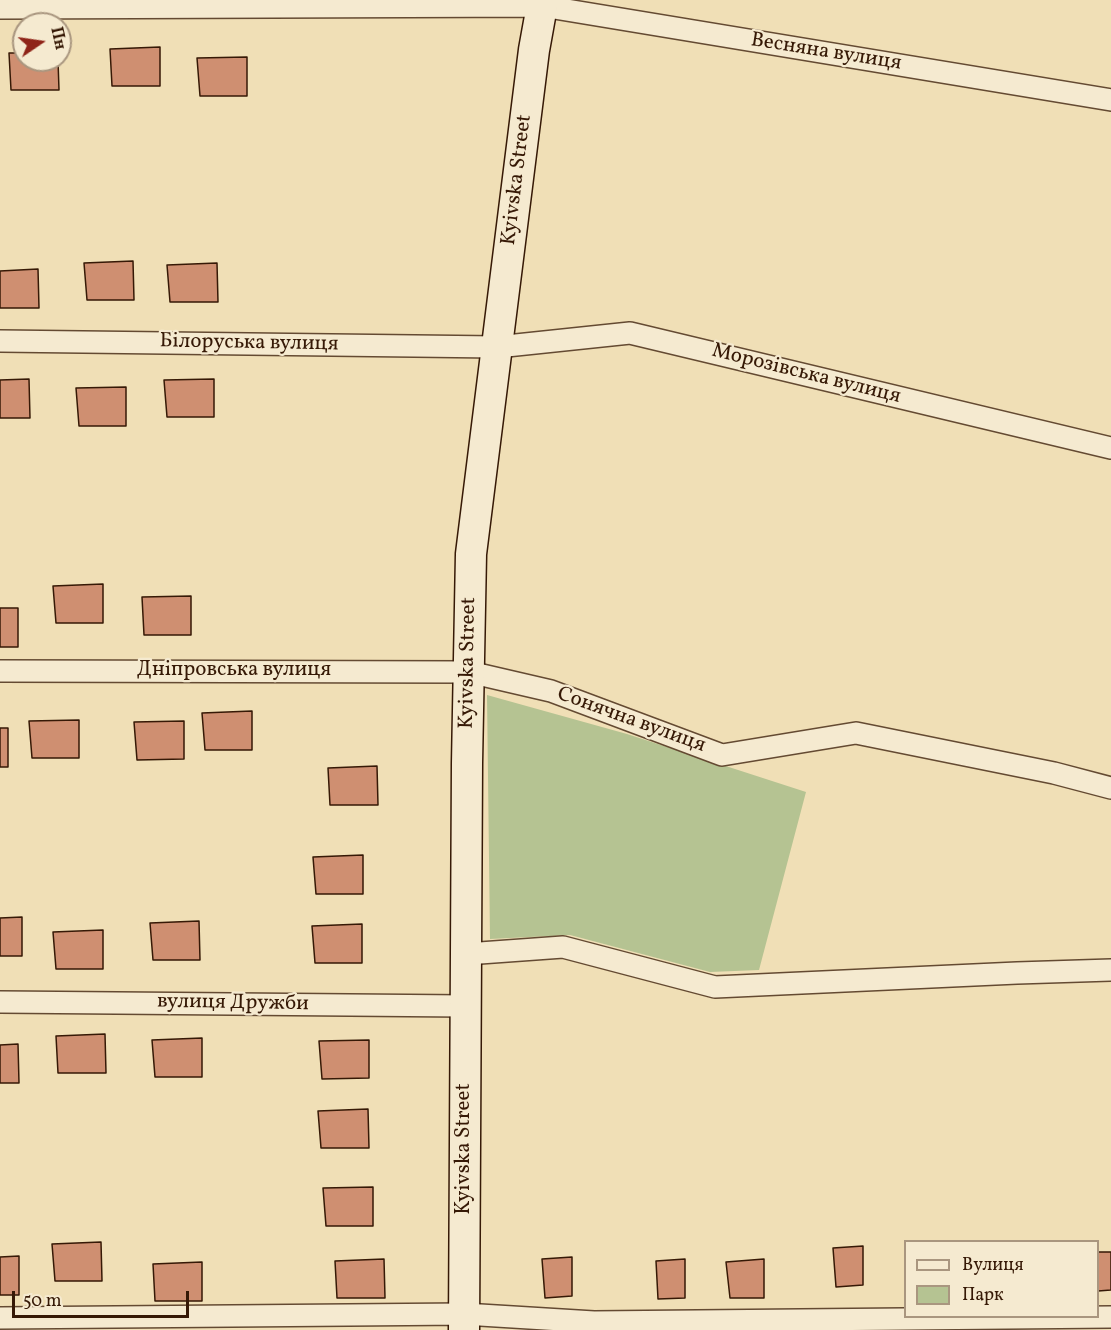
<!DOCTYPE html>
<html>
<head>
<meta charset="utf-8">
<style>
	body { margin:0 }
	#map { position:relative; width:1111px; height:1330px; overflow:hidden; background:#f0dfb6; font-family:Vollkorn,serif }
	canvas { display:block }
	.legend { position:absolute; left:904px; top:1240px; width:195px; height:78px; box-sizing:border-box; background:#f5ead0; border:2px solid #a9967f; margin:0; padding:8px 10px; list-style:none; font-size:18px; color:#361906 }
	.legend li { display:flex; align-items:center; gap:12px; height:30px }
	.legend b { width:30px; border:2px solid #a9967f }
	.north { position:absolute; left:12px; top:12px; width:60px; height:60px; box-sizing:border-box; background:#f5ead0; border:2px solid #a9967f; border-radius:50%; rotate:77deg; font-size:16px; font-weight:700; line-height:24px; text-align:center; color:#361906 }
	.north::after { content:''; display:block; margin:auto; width:21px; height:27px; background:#8f2418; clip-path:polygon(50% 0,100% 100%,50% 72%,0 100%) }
	.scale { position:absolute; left:12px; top:1291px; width:177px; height:27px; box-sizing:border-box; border:3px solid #361906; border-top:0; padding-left:8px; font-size:18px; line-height:21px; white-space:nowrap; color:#361906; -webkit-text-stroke:4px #f5ead0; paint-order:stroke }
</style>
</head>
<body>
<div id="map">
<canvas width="1111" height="1330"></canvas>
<ul class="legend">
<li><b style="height:8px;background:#f5ead0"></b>Вулиця</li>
<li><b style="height:16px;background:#b5c392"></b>Парк</li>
</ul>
<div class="north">Пн</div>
<div class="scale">50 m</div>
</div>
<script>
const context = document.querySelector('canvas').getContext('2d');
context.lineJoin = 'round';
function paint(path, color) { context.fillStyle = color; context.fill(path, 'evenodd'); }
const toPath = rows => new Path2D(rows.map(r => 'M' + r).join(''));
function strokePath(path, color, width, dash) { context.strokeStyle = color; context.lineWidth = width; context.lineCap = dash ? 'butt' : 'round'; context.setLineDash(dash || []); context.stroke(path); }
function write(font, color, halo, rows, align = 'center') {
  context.font = font + ' Vollkorn,serif'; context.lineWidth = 4.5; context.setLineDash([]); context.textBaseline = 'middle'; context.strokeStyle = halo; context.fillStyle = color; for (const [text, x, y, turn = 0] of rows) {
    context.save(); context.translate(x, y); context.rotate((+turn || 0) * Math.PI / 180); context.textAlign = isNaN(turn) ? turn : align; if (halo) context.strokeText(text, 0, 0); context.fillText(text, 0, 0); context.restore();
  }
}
const green = toPath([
	[487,695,627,734,806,792,759,970,710,972,570,935,490,939]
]);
const building = toPath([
	[160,47,160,86,112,86,110,49,160,47],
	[9,53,24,53,24,60,58,60,59,90,11,90,9,53],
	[247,57,247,96,200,96,197,58,247,57],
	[133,261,134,300,87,300,84,263,133,261],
	[217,263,218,302,170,302,167,265,217,263],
	[38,269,39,308,0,308,0,271,38,269],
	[29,379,30,418,0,418,0,380,29,379],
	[214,379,214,417,167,417,164,380,214,379],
	[126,387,126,426,79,426,76,388,126,387],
	[103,584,103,623,56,623,53,586,103,584],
	[191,596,191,635,144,635,142,597,191,596],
	[0,608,18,608,18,647,0,647,0,608],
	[252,711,252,750,205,750,202,713,252,711],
	[79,720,79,758,32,758,29,721,79,720],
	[184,721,184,759,137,760,134,722,184,721],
	[0,728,8,728,8,767,0,767,0,728],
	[377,766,378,805,330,805,328,768,377,766],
	[363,855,363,894,316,894,313,857,363,855],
	[22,917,22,956,0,956,0,918,22,917],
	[199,921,200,960,153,960,150,923,199,921],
	[362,924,362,963,315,963,312,926,362,924],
	[103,930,103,969,56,969,53,932,103,930],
	[105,1034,106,1073,58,1073,56,1036,105,1034],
	[202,1038,202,1077,155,1077,152,1040,202,1038],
	[369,1040,369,1078,322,1079,319,1041,369,1040],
	[18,1044,19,1083,0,1083,0,1045,18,1044],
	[368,1109,369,1148,321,1148,318,1111,368,1109],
	[373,1187,373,1226,326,1226,323,1188,373,1187],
	[101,1242,102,1281,55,1281,52,1244,101,1242],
	[863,1246,863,1285,836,1287,833,1248,863,1246],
	[1098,1252,1111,1252,1111,1290,1098,1291,1098,1252],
	[19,1256,19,1295,0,1295,0,1257,19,1256],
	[572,1257,572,1296,545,1298,542,1259,572,1257],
	[384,1259,385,1298,337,1298,335,1261,384,1259],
	[685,1259,685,1298,658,1299,656,1261,685,1259],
	[764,1259,764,1298,730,1298,726,1262,764,1259],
	[202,1262,202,1301,155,1301,153,1264,202,1262]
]);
const street = toPath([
	[0,8,542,6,1111,100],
	[0,341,497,347,630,333,1111,448],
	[0,671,469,672,551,691,722,755,856,733,1054,773,1111,788],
	[466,954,563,947,715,987,1017,973,1111,970],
	[0,1002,466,1006],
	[0,1318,464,1314,594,1322,1111,1317]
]);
const secondary = toPath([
	[464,1330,467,763,471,554,534,50,543,0]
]);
const streetNames = [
	["Весняна вулиця",826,53,9],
	["Kyivska Street",518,180,-83],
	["Білоруська вулиця",249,344,1],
	["Морозівська вулиця",806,375,14],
	["Kyivska Street",469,663,-89],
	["Дніпровська вулиця",234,671],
	["Сонячна вулиця",631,721,20],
	["вулиця Дружби",233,1004,1],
	["Kyivska Street",465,1149,-90]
];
paint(green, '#b5c392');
paint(building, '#cf8f71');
strokePath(building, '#361906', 1.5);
strokePath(street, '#644a32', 24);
strokePath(secondary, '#361906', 33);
strokePath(street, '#f5ead0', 21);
strokePath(secondary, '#f5ead0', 30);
write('21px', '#361906', '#f5ead0', streetNames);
</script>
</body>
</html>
